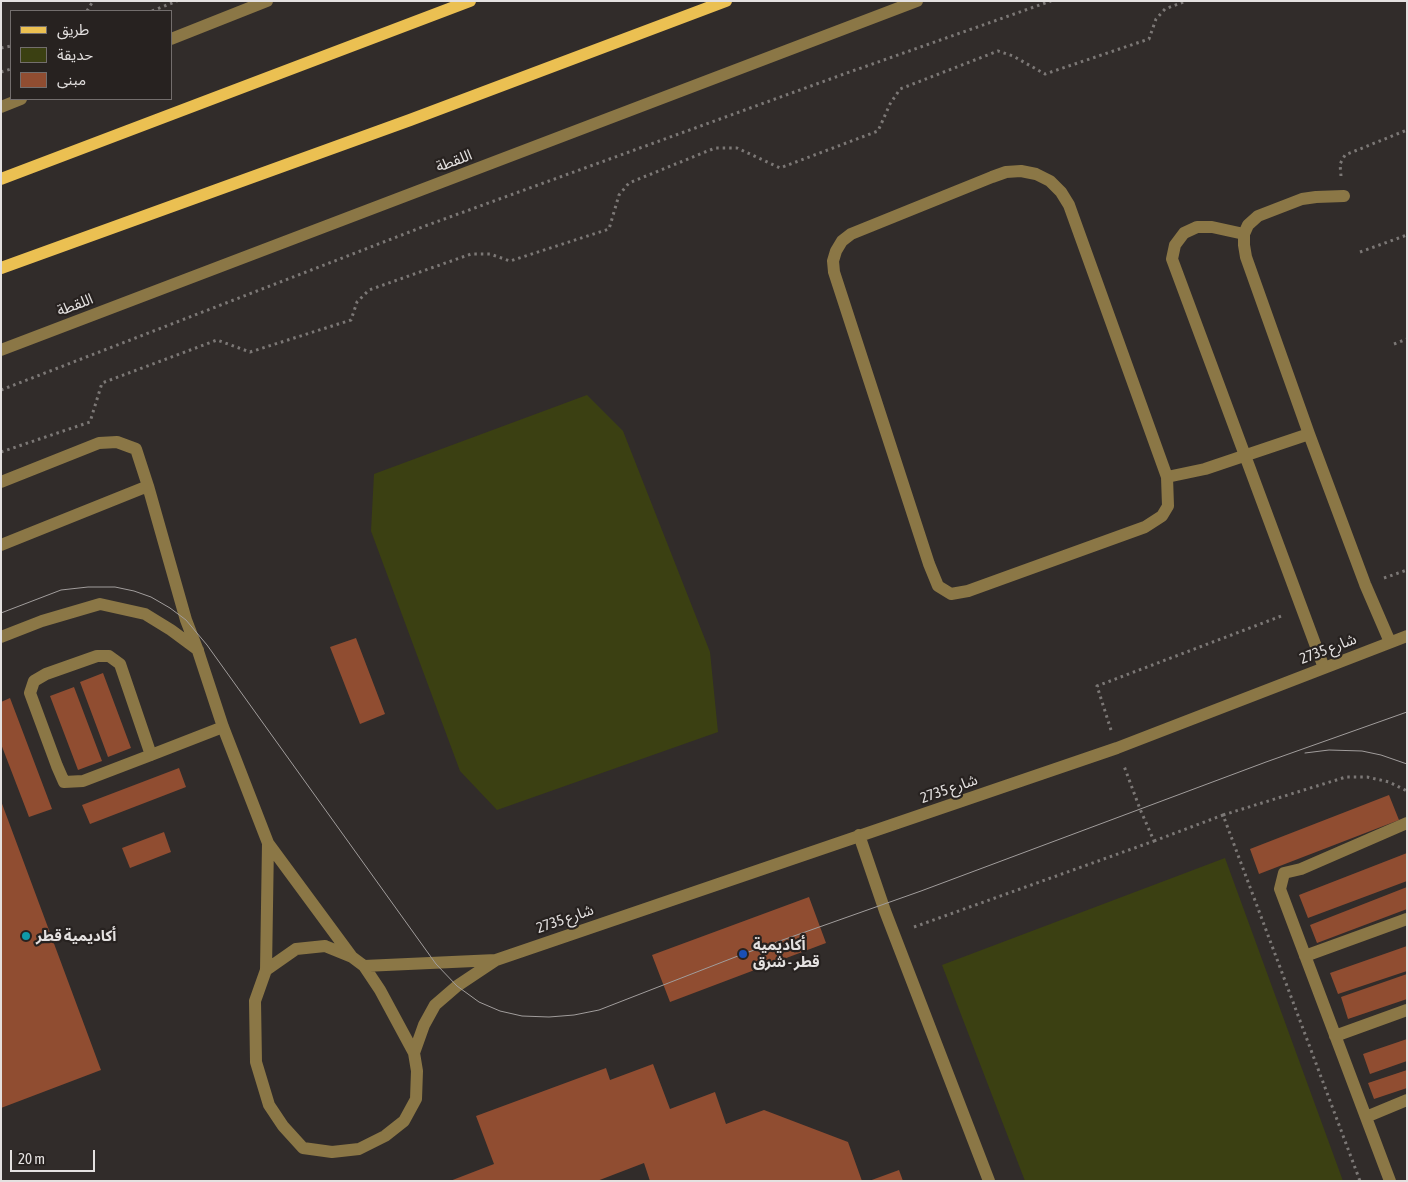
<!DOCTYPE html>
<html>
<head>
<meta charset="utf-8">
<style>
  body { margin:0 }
  #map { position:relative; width:1408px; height:1182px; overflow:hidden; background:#312c2a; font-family:"Asap Condensed","Noto Sans Arabic",sans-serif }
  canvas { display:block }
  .frame { position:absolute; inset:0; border:2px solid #e4e1e0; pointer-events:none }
  .legend { position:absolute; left:10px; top:10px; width:162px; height:90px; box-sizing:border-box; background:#272220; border:1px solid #736e6d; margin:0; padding:6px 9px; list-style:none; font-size:15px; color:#e4e1e0 }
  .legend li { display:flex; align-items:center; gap:10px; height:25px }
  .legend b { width:25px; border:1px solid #736e6d }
  .scale { position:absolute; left:10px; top:1150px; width:85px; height:22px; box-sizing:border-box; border:2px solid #e4e1e0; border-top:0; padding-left:6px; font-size:15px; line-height:18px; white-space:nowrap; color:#e4e1e0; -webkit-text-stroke:4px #272220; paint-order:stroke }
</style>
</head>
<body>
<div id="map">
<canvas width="1408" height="1182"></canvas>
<div class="frame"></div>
<ul class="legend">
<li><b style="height:6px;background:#ebc052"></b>طريق</li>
<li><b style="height:14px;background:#3b4012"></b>حديقة</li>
<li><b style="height:14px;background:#904d31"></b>مبنى</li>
</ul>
<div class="scale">20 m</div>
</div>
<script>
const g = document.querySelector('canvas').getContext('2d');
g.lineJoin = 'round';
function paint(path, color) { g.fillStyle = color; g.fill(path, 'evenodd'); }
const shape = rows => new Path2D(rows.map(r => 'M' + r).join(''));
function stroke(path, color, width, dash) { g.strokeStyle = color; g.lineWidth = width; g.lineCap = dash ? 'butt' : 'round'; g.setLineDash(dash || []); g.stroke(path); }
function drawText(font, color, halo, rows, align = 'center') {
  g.font = font + ' "Asap Condensed","Noto Sans Arabic",sans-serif'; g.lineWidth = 4.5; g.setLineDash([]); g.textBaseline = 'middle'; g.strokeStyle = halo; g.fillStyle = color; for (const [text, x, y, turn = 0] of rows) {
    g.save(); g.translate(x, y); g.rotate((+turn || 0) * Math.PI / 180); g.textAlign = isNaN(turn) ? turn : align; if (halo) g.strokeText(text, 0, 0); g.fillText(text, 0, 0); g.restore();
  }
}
paint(shape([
  [587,395,623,431,710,652,718,732,497,810,460,771,371,531,374,474],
  [1225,858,1343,1181,1025,1181,942,965]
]), '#3b4012');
paint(shape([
  [356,638,385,714,360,724,330,647],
  [103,673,131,748,108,757,80,682],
  [74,687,102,761,78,770,50,696],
  [10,698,52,809,29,817,1,744,1,702],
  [179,768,186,787,90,824,82,805],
  [1389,795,1399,820,1259,874,1250,849],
  [1,801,101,1070,1,1108],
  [164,832,171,852,130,868,122,848],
  [1407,853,1407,881,1308,918,1299,895],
  [1407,887,1407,909,1317,943,1310,925],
  [809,897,826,943,670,1002,652,955],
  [1407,946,1407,971,1338,994,1330,973],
  [1407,974,1407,999,1348,1019,1341,997],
  [1407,1039,1407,1061,1370,1074,1363,1054],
  [653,1064,670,1109,715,1092,726,1124,764,1110,848,1142,862,1181,650,1181,644,1163,597,1181,450,1181,494,1164,476,1116,606,1068,610,1080],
  [1407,1070,1407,1088,1374,1099,1368,1083],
  [899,1170,903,1181,869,1181]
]), '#904d31');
stroke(shape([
  [87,11,93,1],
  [152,11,177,1],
  [1,48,11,46],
  [1,72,11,69],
  [1341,176,1340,164,1345,155,1407,130],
  [1360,252,1407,235],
  [1394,344,1407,339],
  [1,390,425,226,844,74,1051,1],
  [1,452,90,422,102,383,217,340,250,352,351,320,357,302,369,290,471,254,490,254,510,261,609,229,619,195,629,183,715,148,737,148,780,168,878,131,890,104,900,89,998,51,1013,56,1045,74,1149,39,1156,19,1165,9,1186,1],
  [1384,578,1407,570],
  [1111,730,1097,686,1284,615],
  [1223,815,1346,777,1367,777,1389,782,1407,791],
  [1154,841,1223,815,1360,1181],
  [914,927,1154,841,1140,809,1124,766]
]), '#7c7876', 3, [2.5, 4]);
stroke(shape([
  [171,39,267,1],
  [1,107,21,99],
  [1021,171,1036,174,1050,181,1061,192,1069,205,1167,477,1168,506,1162,516,1145,527,968,591,951,594,938,586,929,564,834,272,833,261,836,251,842,241,851,234,992,177,1006,172,1021,171],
  [1344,196,1316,197,1302,199,1258,216,1248,225,1244,234,1244,245,1246,257,1309,434,1365,584,1390,642],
  [1244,234,1212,227,1197,227,1184,233,1175,245,1172,259,1324,668],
  [1,350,917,1],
  [1167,477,1205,469,1309,434],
  [1,482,99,443,117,442,136,449,148,486,186,620,198,651,223,727,268,843,352,957],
  [1,545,148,486],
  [1,637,42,621,100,604,145,614,171,630,198,650],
  [151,755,120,664,109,656,97,656,46,674,34,681,30,693,57,766,64,782,83,781,151,755,223,727],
  [859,835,885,911,989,1181],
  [325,946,352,957,364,966,380,990,414,1053,417,1071,416,1099,404,1121,385,1136,359,1149,332,1152,303,1148,283,1126,269,1105,256,1062,255,1001,266,970,296,949,325,946],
  [1305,956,1407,919],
  [364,966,496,960,1117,748,1407,636],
  [266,970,268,843],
  [1335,1036,1407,1010],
  [414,1053,424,1025,435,1005,457,986,496,960],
  [1366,1117,1407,1100],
  [1390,1181,1280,889,1284,873,1301,869,1407,823]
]), '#8b7746', 12);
stroke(shape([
  [1,179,470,1],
  [1,268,410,120,726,1]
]), '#ebc052', 12);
stroke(shape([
  [1,613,61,590,88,587,115,587,134,591,151,597,170,608,186,620,207,645,436,964,457,986,479,1002,500,1011,522,1016,549,1017,574,1015,599,1010,743,954,921,891,1266,762,1407,712],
  [1305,753,1329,750,1362,751,1381,755,1407,764]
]), '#a19d9c', 1);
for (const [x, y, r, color] of [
  [26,936,5,"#0f9aa8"],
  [743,954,5,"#1a4fb4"]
]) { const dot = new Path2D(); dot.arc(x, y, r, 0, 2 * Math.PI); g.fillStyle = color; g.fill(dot); stroke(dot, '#272220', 2); }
drawText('15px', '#e4e1e0', '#272220', [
  ["اللقطة",454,161,-21],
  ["اللقطة",75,305,-21],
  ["شارع 2735",1328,649,-21],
  ["شارع 2735",949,789,-19],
  ["شارع 2735",565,919,-19]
]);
drawText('bold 15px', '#e4e1e0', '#272220', [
  ["أكاديمية قطر",36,936],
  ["أكاديمية",753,945],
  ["قطر - شرق",753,962]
], 'left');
</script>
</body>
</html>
